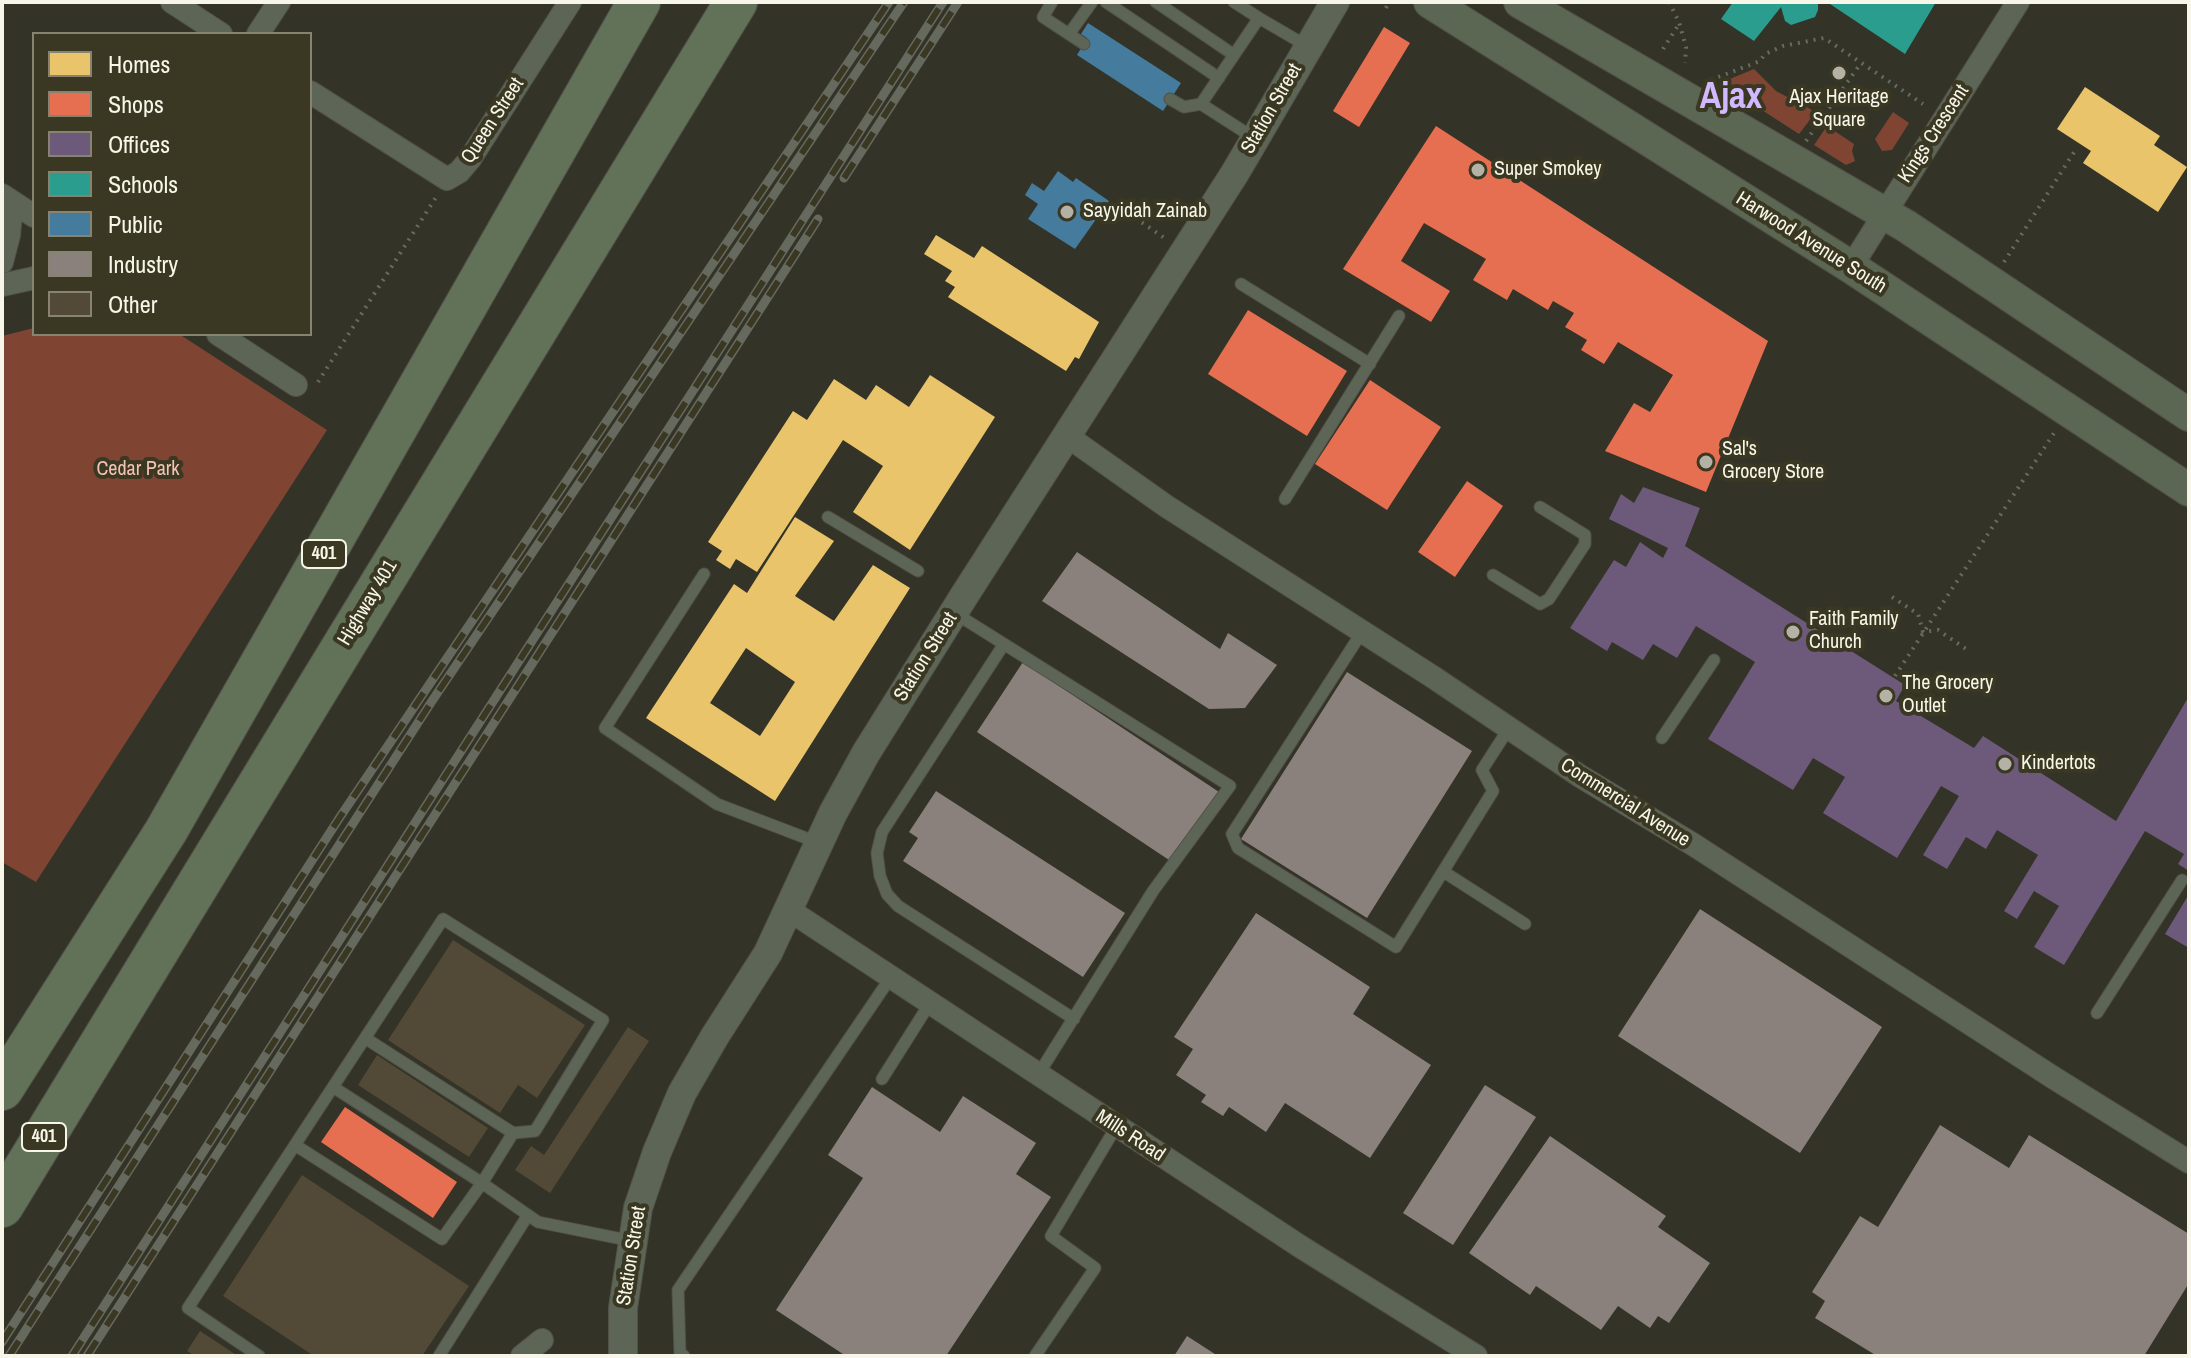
<!DOCTYPE html>
<html>
<head>
<meta charset="utf-8">
<style>
  body { margin:0 }
  #map { position:relative; width:2191px; height:1358px; overflow:hidden; background:#343328; font-family:"Archivo Narrow",sans-serif }
  canvas { display:block }
  .frame { position:absolute; inset:0; border:4px solid #f7f6e8; pointer-events:none }
  .legend { position:absolute; left:32px; top:32px; width:280px; height:304px; box-sizing:border-box; background:#3a3822; border:2px solid #868471; margin:0; padding:10px 14px; list-style:none; font-size:24px; color:#f7f6e8 }
  .legend li { display:flex; align-items:center; gap:16px; height:40px }
  .legend b { width:40px; border:2px solid #868471 }
</style>
</head>
<body>
<div id="map">
<canvas width="2191" height="1358"></canvas>
<div class="frame"></div>
<ul class="legend">
<li><b style="height:22px;background:#e9c46a"></b>Homes</li>
<li><b style="height:22px;background:#e76f51"></b>Shops</li>
<li><b style="height:22px;background:#6d597a"></b>Offices</li>
<li><b style="height:22px;background:#2a9d8f"></b>Schools</li>
<li><b style="height:22px;background:#457b9d"></b>Public</li>
<li><b style="height:22px;background:#8a817c"></b>Industry</li>
<li><b style="height:22px;background:#524937"></b>Other</li>
</ul>
</div>
<script>
const g = document.querySelector('canvas').getContext('2d');
g.lineJoin = 'round';
function paint(path, color) { g.fillStyle = color; g.fill(path, 'evenodd'); }
const shape = rows => new Path2D(rows.map(r => 'M' + r).join(''));
function stroke(path, color, width, dash) { g.strokeStyle = color; g.lineWidth = width; g.lineCap = dash ? 'butt' : 'round'; g.setLineDash(dash || []); g.stroke(path); }
function drawText(font, color, halo, rows, align = 'center') {
  g.font = font + ' "Archivo Narrow",sans-serif'; g.lineWidth = 8; g.setLineDash([]); g.textBaseline = 'middle'; g.strokeStyle = halo; g.fillStyle = color; for (const [text, x, y, turn = 0] of rows) {
    g.save(); g.translate(x, y); g.rotate((+turn || 0) * Math.PI / 180); g.textAlign = isNaN(turn) ? turn : align; if (halo) g.strokeText(text, 0, 0); g.fillText(text, 0, 0); g.restore();
  }
}
paint(shape([
  [1754,69,1776,91,1816,112,1799,134,1720,83],
  [1893,112,1909,123,1892,150,1882,151,1875,139],
  [1827,126,1854,144,1852,151,1855,161,1846,165,1814,145],
  [34,328,34,334,179,334,327,430,36,882,2,862,2,336]
]), '#7f4532');
paint(shape([
  [2085,87,2160,136,2154,145,2187,167,2158,212,2083,163,2091,151,2057,129],
  [936,235,974,258,982,246,1099,322,1079,359,1075,357,1066,371,948,297,955,287,945,281,952,271,924,254],
  [930,375,995,417,910,550,853,512,883,466,843,440,757,572,736,559,730,569,716,560,722,551,708,542,793,411,807,420,834,379,866,400,876,385,909,407],
  [795,517,834,541,795,596,834,621,873,565,910,588,775,801,646,718,734,584,747,593],
  [746,648,795,682,760,736,710,703]
]), '#e9c46a');
paint(shape([
  [1384,27,1410,43,1359,127,1333,111],
  [1436,126,1768,341,1706,492,1605,451,1634,403,1650,412,1673,375,1618,342,1604,364,1581,350,1587,340,1565,327,1574,313,1553,301,1548,310,1513,289,1507,300,1473,280,1486,259,1424,223,1401,261,1450,291,1431,322,1343,269],
  [1248,310,1347,371,1307,436,1208,374],
  [1370,380,1441,427,1387,510,1315,464],
  [1467,481,1503,506,1455,577,1418,552],
  [345,1107,457,1182,433,1218,321,1142]
]), '#e76f51');
paint(shape([
  [1643,487,1700,508,1685,546,1905,685,1896,701,1974,748,1983,736,2116,821,2189,696,2189,871,2178,864,2184,854,2145,831,2064,965,2034,947,2059,906,2034,891,2017,919,2004,911,2038,855,1997,830,1986,849,1966,837,1947,869,1923,855,1959,796,1941,786,1897,858,1823,813,1845,777,1813,758,1793,790,1708,739,1755,662,1696,626,1677,658,1653,644,1643,660,1612,642,1607,651,1570,628,1614,560,1626,567,1640,542,1663,558,1668,548,1609,519,1621,494,1634,503],
  [2189,894,2189,948,2165,934]
]), '#6d597a');
paint(shape([
  [1733,2,1818,2,1818,10,1815,17,1791,25,1785,21,1781,7,1754,41,1721,19],
  [1827,2,1936,2,1905,54]
]), '#2a9d8f');
paint(shape([
  [1088,23,1181,83,1163,111,1077,55,1087,38,1081,34],
  [1058,171,1073,182,1076,178,1109,201,1075,249,1028,219,1038,204,1025,195,1032,183,1044,191]
]), '#457b9d');
paint(shape([
  [1077,552,1220,649,1228,633,1277,665,1245,708,1209,709,1042,601],
  [1023,662,1219,792,1172,862,977,732],
  [1347,672,1472,751,1367,918,1241,839],
  [936,791,1125,913,1083,977,903,861,918,838,909,832],
  [1700,909,1882,1027,1800,1153,1618,1036],
  [1256,913,1370,987,1353,1014,1431,1065,1370,1158,1285,1103,1266,1132,1229,1107,1223,1116,1201,1102,1206,1095,1176,1075,1193,1049,1174,1037],
  [1485,1085,1536,1117,1453,1245,1403,1213],
  [872,1087,940,1132,963,1096,1036,1143,1016,1174,1051,1197,946,1356,846,1356,776,1310,863,1178,828,1155],
  [1940,1125,2009,1168,2029,1135,2189,1234,2189,1283,2144,1356,1877,1356,1815,1318,1825,1301,1812,1292,1860,1216,1878,1227],
  [1550,1136,1666,1216,1658,1227,1710,1263,1669,1323,1658,1316,1650,1328,1618,1306,1601,1330,1536,1286,1530,1295,1469,1253],
  [1187,1336,1218,1356,1174,1356]
]), '#8a817c');
paint(shape([
  [453,940,585,1025,537,1098,518,1085,500,1113,388,1040],
  [628,1027,649,1041,550,1193,515,1170,531,1146,544,1155],
  [377,1055,488,1128,469,1157,358,1085],
  [302,1175,469,1286,422,1356,314,1356,223,1296],
  [200,1331,238,1356,195,1356,187,1351]
]), '#524937');
const service = shape([
  [1052,2,1043,17,1084,44],
  [1106,2,1219,78],
  [1156,2,1234,55],
  [1234,2,1259,18],
  [1069,34,1092,2],
  [1170,99,1184,107,1201,104],
  [1254,138,1201,104,1259,18,1307,46],
  [1241,284,1370,364],
  [1285,499,1399,316],
  [828,517,918,571],
  [704,574,605,728,717,804,819,843],
  [1493,575,1540,604,1549,599,1585,544,1585,535,1540,507],
  [953,612,1230,786,1153,891,1038,1075],
  [1362,632,1232,834,1238,848,1396,947,1493,791,1482,770,1509,728],
  [1004,644,882,832,877,853,880,876,887,894,898,906,1074,1019],
  [1662,738,1714,660],
  [1444,872,1525,924],
  [2097,1013,2182,880],
  [365,1038,513,1133],
  [882,1079,930,1003],
  [295,1145,442,1239,482,1183,333,1087],
  [259,1356,188,1308,443,919,603,1020,535,1131,513,1133,482,1183,538,1222,632,1241],
  [439,1356,528,1215],
  [684,1356,680,1353,678,1290,891,977],
  [1035,1356,1095,1268,1051,1236,1116,1127]
]);
const minor = shape([
  [172,2,221,34],
  [258,34,279,2],
  [310,92,447,179,459,172,470,159,570,2],
  [2,195,34,216],
  [2,262,9,235,12,202],
  [1851,267,2018,2],
  [2,285,34,278],
  [218,334,296,385],
  [1067,436,1166,506,1433,677,1580,776,1694,845,2054,1078,2189,1162],
  [789,910,1301,1247,1476,1356],
  [522,1356,542,1340]
]);
const tertiary = shape([
  [623,1356,623,1308,638,1208,657,1152,682,1093,715,1036,768,953,833,813,866,753,964,596,1235,173,1335,2]
]);
const secondary = shape([
  [1430,2,1851,267,2189,490],
  [1520,2,1906,226,2189,415]
]);
const motorway = shape([
  [2,1089,166,831,639,2],
  [2,1206,736,2]
]);
stroke(service, '#525148', 13);
stroke(minor, '#525148', 24);
stroke(tertiary, '#525148', 30);
stroke(secondary, '#525148', 34);
stroke(motorway, '#525148', 44);
stroke(shape([
  [1669,2,1679,22,1686,47,1685,63],
  [1386,8,1389,2],
  [1663,49,1679,24],
  [1711,80,1760,61,1765,54,1783,46,1824,38,1923,104],
  [1806,141,1861,63],
  [1122,209,1166,239],
  [2004,262,2076,149],
  [318,382,438,194],
  [1892,597,1918,614,1923,632,1938,630,1966,649],
  [1895,676,2056,430]
]), '#666c5f', 4, [2, 6]);
stroke(service, '#5d6656', 11);
stroke(minor, '#5d6656', 22);
stroke(tertiary, '#5d6656', 28);
stroke(secondary, '#5b6752', 32);
stroke(motorway, '#627258', 42);
const rail = shape([
  [844,178,958,2],
  [2,1342,340,817,889,2],
  [9,1356,432,701,904,2],
  [72,1356,943,2],
  [87,1356,818,219]
]);
stroke(rail, '#65695e', 9);
stroke(rail, '#3a3822', 6, [18]);
for (const [x, y, r, color] of [
  [1839,73,8,"#b3b2a5"],
  [1478,170,8,"#b3b2a5"],
  [1067,212,8,"#b3b2a5"],
  [1706,462,8,"#b3b2a5"],
  [1793,632,8,"#b3b2a5"],
  [1886,696,8,"#b3b2a5"],
  [2005,764,8,"#b3b2a5"]
]) { const dot = new Path2D(); dot.arc(x, y, r, 0, 2 * Math.PI); g.fillStyle = color; g.fill(dot); stroke(dot, '#3a3822', 3); }
for (const [x, y, w] of [
  [324,554,44],
  [44,1137,44]
]) { const box = new Path2D(); box.roundRect(x - w / 2, y - 14, w, 28, 6); g.fillStyle = '#3a3822'; g.fill(box); stroke(box, '#f7f6e8', 2); }
drawText('bold 18px', '#f7f6e8', null, [
  ["401",324,554],
  ["401",44,1137]
]);
drawText('20px', '#f7f6e8', '#3a3822', [
  ["Ajax Heritage",1839,98,"center"],
  ["Square",1839,121,"center"],
  ["Super Smokey",1494,170],
  ["Sayyidah Zainab",1083,212],
  ["Sal's",1722,450],
  ["Grocery Store",1722,473],
  ["Faith Family",1809,620],
  ["Church",1809,643],
  ["The Grocery",1902,684],
  ["Outlet",1902,707],
  ["Kindertots",2021,764]
], 'left');
drawText('20px', '#f7f6e8', '#3a3822', [
  ["Station Street",1272,109,-60],
  ["Queen Street",493,121,-57],
  ["Kings Crescent",1934,134,-57],
  ["Harwood Avenue South",1811,243,32],
  ["Highway 401",368,603,-59],
  ["Station Street",926,657,-58],
  ["Commercial Avenue",1625,803,32],
  ["Mills Road",1130,1136,33],
  ["Station Street",632,1256,-81]
]);
drawText('20px', '#f4c3b3', '#3a3822', [
  ["Cedar Park",138,470]
]);
drawText('bold 36px', '#d1b9ff', '#3a3822', [
  ["Ajax",1731,98]
]);
</script>
</body>
</html>
